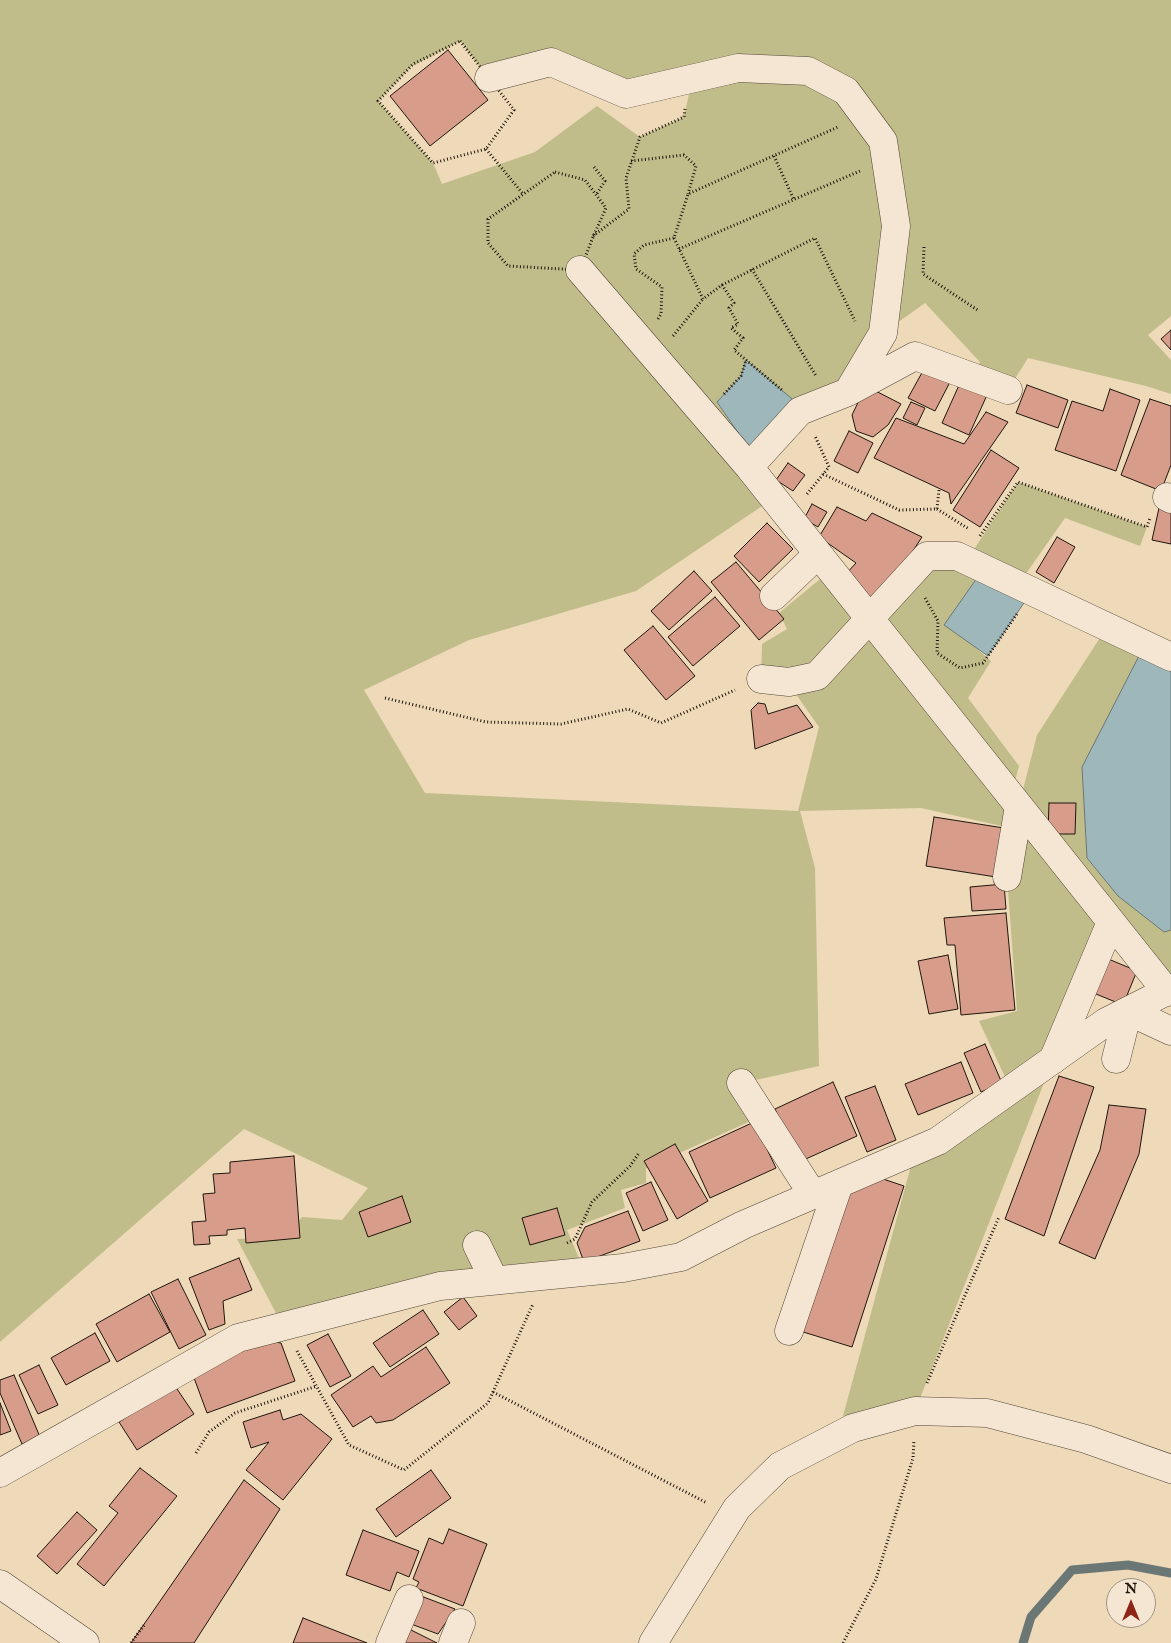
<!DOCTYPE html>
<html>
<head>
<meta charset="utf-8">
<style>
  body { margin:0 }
  #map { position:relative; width:1171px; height:1643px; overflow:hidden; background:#eed9b9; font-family:"IM FELL English",serif }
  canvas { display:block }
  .north { position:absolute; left:1106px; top:1578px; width:50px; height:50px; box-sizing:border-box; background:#f4e6d2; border:1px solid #9f9383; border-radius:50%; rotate:0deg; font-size:14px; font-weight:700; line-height:20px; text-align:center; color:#1f160d }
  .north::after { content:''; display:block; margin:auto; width:18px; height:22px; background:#8f2418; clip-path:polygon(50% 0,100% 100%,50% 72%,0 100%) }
</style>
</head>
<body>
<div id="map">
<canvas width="1171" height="1643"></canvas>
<div class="north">N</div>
</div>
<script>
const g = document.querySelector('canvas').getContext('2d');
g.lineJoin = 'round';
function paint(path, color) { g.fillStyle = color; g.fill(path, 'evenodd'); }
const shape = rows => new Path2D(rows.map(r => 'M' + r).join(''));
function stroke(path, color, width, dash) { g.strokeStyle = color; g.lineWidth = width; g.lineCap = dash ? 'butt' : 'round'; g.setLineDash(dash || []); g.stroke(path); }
paint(shape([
  [0,0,1171,0,1171,316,1148,335,1171,360,1171,394,1146,386,1028,358,1008,390,972,377,980,362,925,303,883,333,848,392,804,409,741,376,717,402,741,439,774,498,636,591,469,640,364,690,425,793,798,811,819,727,786,680,761,679,762,644,787,629,779,613,831,570,869,618,927,556,967,560,1018,482,1147,527,1140,546,1065,518,1018,585,945,625,974,646,991,661,968,698,1019,766,1011,796,1019,805,1037,735,1107,627,1161,658,1087,858,1118,896,1164,931,1171,930,1171,989,1112,922,1053,1060,915,1411,843,1416,915,1151,1011,1090,979,1021,1017,1011,1007,877,1015,829,921,808,800,811,815,868,819,1066,742,1083,762,1116,646,1168,646,1183,621,1190,625,1208,567,1230,585,1272,276,1313,237,1239,288,1236,302,1217,342,1220,368,1188,244,1129,0,1342],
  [460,41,489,78,551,62,626,94,692,80,684,117,640,137,597,106,535,152,442,184,433,163,378,101,411,67]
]), '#c0bd8a');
const water = shape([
  [746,360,804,409,756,459,717,402,741,376,746,360],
  [984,568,1032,591,988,656,944,625,984,568],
  [1140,654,1171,664,1171,930,1164,932,1118,896,1087,858,1082,767,1140,654]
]);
paint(water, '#9eb7ba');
stroke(water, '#6b7775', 1);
stroke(shape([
  [1023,1643,1031,1617,1072,1570,1128,1565,1171,1573]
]), '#6b7775', 9);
const building = shape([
  [448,50,488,100,430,146,390,96,448,50],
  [1171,330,1171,350,1161,339,1171,330],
  [924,369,950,382,935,411,908,398,924,369],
  [960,383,987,395,969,435,942,423,960,383],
  [1027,385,1068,400,1058,428,1016,413,1027,385],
  [866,386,901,404,888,425,873,437,856,431,852,415,866,386],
  [1110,389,1140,400,1116,471,1055,450,1072,401,1103,411,1110,389],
  [1150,399,1171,406,1171,465,1161,491,1121,475,1150,399],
  [911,402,925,408,917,425,903,418,911,402],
  [986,412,1008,422,951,504,949,493,874,458,896,418,964,444,986,412],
  [849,431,873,443,858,473,834,461,849,431],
  [991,450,1019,468,980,527,953,510,991,450],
  [788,463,805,475,793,491,776,480,788,463],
  [812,504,827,512,818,527,804,519,812,504],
  [837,507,866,521,872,513,922,537,892,583,871,602,844,576,856,563,819,537,837,507],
  [1159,508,1171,511,1171,544,1152,540,1159,508],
  [767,523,793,549,759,582,734,556,767,523],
  [1057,537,1075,547,1054,583,1036,572,1057,537],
  [736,562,784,619,759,640,711,582,736,562],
  [694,571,712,591,669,630,651,611,694,571],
  [715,597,740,626,693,666,668,637,715,597],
  [653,626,695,676,666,700,624,650,653,626],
  [758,703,765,704,768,714,797,705,813,727,755,749,751,710,758,703],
  [1049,803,1076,803,1075,834,1048,834,1049,803],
  [934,817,1004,828,996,877,926,866,934,817],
  [1004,884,1006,909,972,911,970,887,1004,884],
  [1006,913,1015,1010,961,1015,955,945,947,945,944,918,1006,913],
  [948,955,958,1009,929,1014,918,961,948,955],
  [1106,958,1137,971,1123,1005,1091,992,1106,958],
  [985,1044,1002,1083,981,1092,964,1053,985,1044],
  [961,1062,973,1093,918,1115,905,1084,961,1062],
  [1059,1076,1094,1087,1044,1236,1005,1219,1059,1076],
  [833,1082,857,1136,799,1162,775,1109,833,1082],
  [875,1086,896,1140,867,1152,845,1097,875,1086],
  [1109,1105,1146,1109,1139,1154,1095,1259,1059,1243,1100,1150,1109,1105],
  [754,1122,776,1168,710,1198,689,1152,754,1122],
  [675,1144,708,1201,677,1219,644,1161,675,1144],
  [294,1156,300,1238,246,1243,245,1228,227,1230,227,1235,209,1236,210,1244,194,1245,192,1222,206,1221,203,1194,215,1193,213,1174,230,1173,230,1162,294,1156],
  [877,1177,904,1186,852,1347,800,1331,846,1188,877,1177],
  [651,1182,668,1220,643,1231,626,1193,651,1182],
  [402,1196,411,1222,368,1237,359,1212,402,1196],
  [557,1208,565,1235,530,1245,522,1218,557,1208],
  [628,1211,640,1241,584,1262,577,1243,585,1227,628,1211],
  [239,1258,252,1290,223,1301,225,1324,209,1330,189,1278,239,1258],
  [178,1279,206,1335,179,1349,151,1292,178,1279],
  [149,1294,170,1332,117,1362,96,1324,149,1294],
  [463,1297,477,1316,459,1330,444,1312,463,1297],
  [423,1310,439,1334,390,1367,373,1343,423,1310],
  [95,1333,110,1361,66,1385,51,1358,95,1333],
  [328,1334,351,1376,330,1387,307,1345,328,1334],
  [263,1340,281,1343,295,1381,207,1413,190,1367,263,1340],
  [426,1347,450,1383,393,1420,376,1423,371,1416,353,1427,331,1395,373,1366,381,1377,426,1347],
  [39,1365,58,1405,38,1414,19,1375,39,1365],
  [14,1375,40,1437,22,1444,0,1393,0,1380,14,1375],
  [175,1386,194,1414,137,1450,119,1422,175,1386],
  [0,1403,11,1431,0,1435,0,1403],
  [280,1410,283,1420,301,1414,332,1439,283,1500,246,1470,269,1442,251,1448,243,1422,280,1410],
  [140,1468,177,1496,104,1586,77,1564,118,1513,109,1506,140,1468],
  [431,1470,451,1498,396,1537,376,1509,431,1470],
  [244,1480,280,1509,194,1643,131,1643,244,1480],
  [77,1512,97,1530,57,1574,37,1556,77,1512],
  [449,1529,487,1544,463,1606,416,1588,419,1582,413,1579,429,1538,443,1544,449,1529],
  [363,1530,419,1551,409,1577,397,1572,390,1591,346,1575,363,1530],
  [421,1596,455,1609,438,1634,411,1624,421,1596],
  [303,1618,367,1643,293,1643,303,1618],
  [409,1629,437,1643,402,1643,409,1629]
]);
paint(building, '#d89d8a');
stroke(building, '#1f160d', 1);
const minor = shape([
  [489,78,551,62,626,94,738,68,808,71,846,91,883,141,896,226,883,333,848,392,800,411,749,467],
  [580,270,749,467,1167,992],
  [848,392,915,356,1008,390],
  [1167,497,1171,499],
  [774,596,818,554],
  [761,679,789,682,817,676,927,556,957,556,1171,657],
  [1007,877,1019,806],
  [1116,1059,1128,1011,1171,1031],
  [1053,1060,1111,922],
  [741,1083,813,1195],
  [477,1245,494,1280],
  [789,1331,839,1184],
  [0,1473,238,1338,440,1286,623,1268,681,1257,743,1225,938,1141,1106,1022,1171,989],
  [0,1584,85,1643],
  [390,1643,409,1599],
  [453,1643,461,1623],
  [653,1643,737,1508,780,1466,853,1428,915,1411,987,1413,1086,1439,1171,1469]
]);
stroke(minor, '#534738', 29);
stroke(shape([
  [460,41,514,110,486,149,433,163,378,101,413,64,460,41],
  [486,149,523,194],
  [774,156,794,200],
  [631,161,684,155,696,166,688,194],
  [594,167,605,181,596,195],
  [555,172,585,180,606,208,593,237,580,270,508,266,488,243,488,219,555,172],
  [593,236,629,209,626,178,640,137,684,117,685,109],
  [674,238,703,299,722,285,734,303,729,308,738,324,731,328,743,338,734,350,782,390],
  [924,247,923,274,979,311],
  [679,249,860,171],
  [752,269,816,376],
  [722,285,815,238,855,321],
  [658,319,661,314,662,287,636,269,634,254,644,245,674,238,688,194,838,127],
  [673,336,703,299],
  [724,394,741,376,746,360],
  [823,474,899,510,937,509,939,490],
  [807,494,829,467,815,436],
  [937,509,969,529],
  [980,536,1018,482,1147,527,1150,518],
  [925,598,938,621,937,653,960,668,983,663,1017,614],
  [385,698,486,722,561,724,628,709,661,723,735,690],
  [567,1243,575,1239,592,1202,630,1166,639,1153],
  [297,1351,349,1445,404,1470,488,1403,533,1304],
  [927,1383,999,1217],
  [493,1392,707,1503],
  [196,1453,209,1432,235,1413,317,1386],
  [131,1643,145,1624],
  [843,1643,876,1579,913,1458,914,1440]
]), '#1f160d', 3, [1, 2.5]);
stroke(minor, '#f4e6d2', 28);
</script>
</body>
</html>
